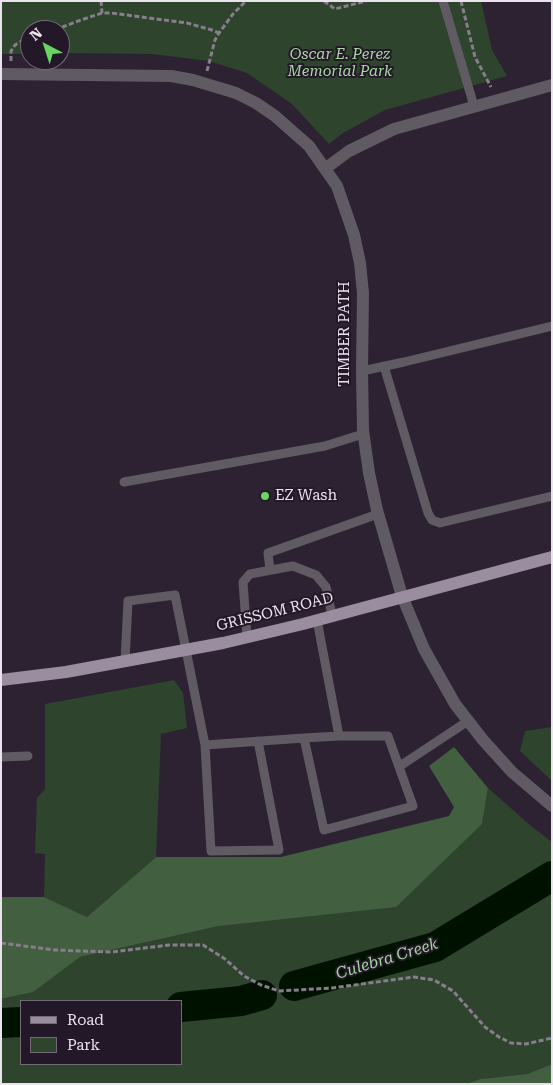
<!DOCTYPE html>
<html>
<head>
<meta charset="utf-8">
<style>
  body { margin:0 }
  #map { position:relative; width:553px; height:1085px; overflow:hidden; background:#2d2232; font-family:"Roboto Serif",serif }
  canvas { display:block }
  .frame { position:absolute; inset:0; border:2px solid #eae2ed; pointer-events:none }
  .legend { position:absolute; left:20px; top:1000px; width:162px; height:65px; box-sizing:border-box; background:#231828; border:1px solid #736977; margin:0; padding:6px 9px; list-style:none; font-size:15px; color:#eae2ed }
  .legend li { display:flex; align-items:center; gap:10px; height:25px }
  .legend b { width:25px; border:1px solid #736977 }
  .north { position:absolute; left:20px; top:20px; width:50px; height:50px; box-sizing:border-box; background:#231828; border:1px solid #736977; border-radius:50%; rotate:320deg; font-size:14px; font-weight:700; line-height:20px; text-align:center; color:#eae2ed }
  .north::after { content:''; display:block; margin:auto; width:18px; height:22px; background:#69d464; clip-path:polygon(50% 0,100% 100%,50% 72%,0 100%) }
</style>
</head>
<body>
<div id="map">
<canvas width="553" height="1085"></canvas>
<div class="frame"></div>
<ul class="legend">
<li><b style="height:6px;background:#9a8d9f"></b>Road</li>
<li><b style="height:14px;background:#2e442d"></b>Park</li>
</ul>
<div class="north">N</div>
</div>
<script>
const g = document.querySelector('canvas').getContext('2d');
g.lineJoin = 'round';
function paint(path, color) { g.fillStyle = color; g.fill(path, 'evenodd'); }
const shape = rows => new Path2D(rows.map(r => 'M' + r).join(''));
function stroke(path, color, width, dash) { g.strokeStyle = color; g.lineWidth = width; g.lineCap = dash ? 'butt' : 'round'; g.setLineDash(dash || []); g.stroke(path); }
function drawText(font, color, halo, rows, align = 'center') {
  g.font = font + ' "Roboto Serif",serif'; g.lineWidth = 4; g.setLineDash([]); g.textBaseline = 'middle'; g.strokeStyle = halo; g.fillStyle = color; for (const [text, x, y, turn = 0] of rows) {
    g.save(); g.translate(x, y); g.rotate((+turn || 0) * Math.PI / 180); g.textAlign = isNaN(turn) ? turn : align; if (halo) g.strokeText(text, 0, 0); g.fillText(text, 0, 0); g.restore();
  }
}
paint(shape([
  [1,1,481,1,492,50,507,76,385,110,343,133,329,144,292,104,247,73,209,61,152,54,60,53,60,30,30,30,30,54,1,54],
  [174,680,183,693,187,728,161,734,156,857,87,917,44,897,45,854,35,853,37,798,45,789,45,704],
  [552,727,552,781,520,751,525,731],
  [488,788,531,826,552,842,552,1064,527,1074,480,1079,466,1084,1,1084,1,999,33,991,80,957,219,926,482,824],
  [21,1001,181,1001,181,1064,21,1064]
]), '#2e442d');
paint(shape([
  [454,747,488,788,482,824,396,907,219,926,80,957,33,992,1,999,1,897,44,897,87,917,156,857,281,857,449,816,454,807,429,766],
  [552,1064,552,1084,466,1084,480,1079,527,1074]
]), '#425f40');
stroke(shape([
  [294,986,435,947,552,876],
  [181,1007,241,1001,262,995],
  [1,1023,21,1022]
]), '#010', 30);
stroke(shape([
  [101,1,102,13],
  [324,1,335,9,366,1],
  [461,1,475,57,491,87],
  [55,30,78,21,102,13,111,13,187,23,212,30,219,33],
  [11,61,11,51,15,45,22,41,30,39],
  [207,71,215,40,219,33,233,14,246,1],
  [1,943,55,950,112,952,169,945,203,945,225,959,244,976,261,985,279,991,332,988,414,977,434,980,453,991,485,1027,499,1037,511,1043,526,1044,552,1038]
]), '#877e8b', 3, [5, 2.5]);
stroke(shape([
  [443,1,474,106],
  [384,366,428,513,432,520,440,523,552,496],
  [362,371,404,362,552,326],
  [124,482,325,446,363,434],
  [270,570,268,553,378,514],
  [317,620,339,736],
  [247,637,243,582,250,574,293,566,316,575,326,587,332,615],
  [125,661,128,601,175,595,205,745,304,738,339,736,388,736,413,806,324,830,304,738],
  [205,745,211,851,279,850,258,741],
  [1,757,28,756],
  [400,766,468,721]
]), '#605a63', 9);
stroke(shape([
  [326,168,349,151,394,129,552,85]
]), '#605a63', 12);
stroke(shape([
  [1,74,171,76,193,80,236,93,256,103,275,116,309,146,337,186,354,235,360,263,363,293,362,371,363,430,369,473,377,510,402,596,424,649,455,704,483,740,512,772,552,806]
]), '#605a63', 12);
stroke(shape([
  [1,680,66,672,223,643,303,624,552,557]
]), '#9a8d9f', 12);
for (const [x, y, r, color] of [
  [265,496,5,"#69d464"]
]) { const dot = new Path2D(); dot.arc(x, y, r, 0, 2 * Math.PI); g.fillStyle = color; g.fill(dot); stroke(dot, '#231828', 2); }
drawText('italic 15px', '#a8d9a4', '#231828', [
  ["Oscar E. Perez",340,55],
  ["Memorial Park",340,72]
]);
drawText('15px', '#eae2ed', '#231828', [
  ["TIMBER PATH",345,334,-90],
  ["GRISSOM ROAD",275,612,-14]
]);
drawText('15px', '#eae2ed', '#231828', [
  ["EZ Wash",275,496]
], 'left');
drawText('italic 16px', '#a2d39e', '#231828', [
  ["Culebra Creek",387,959,-17]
]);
</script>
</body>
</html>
